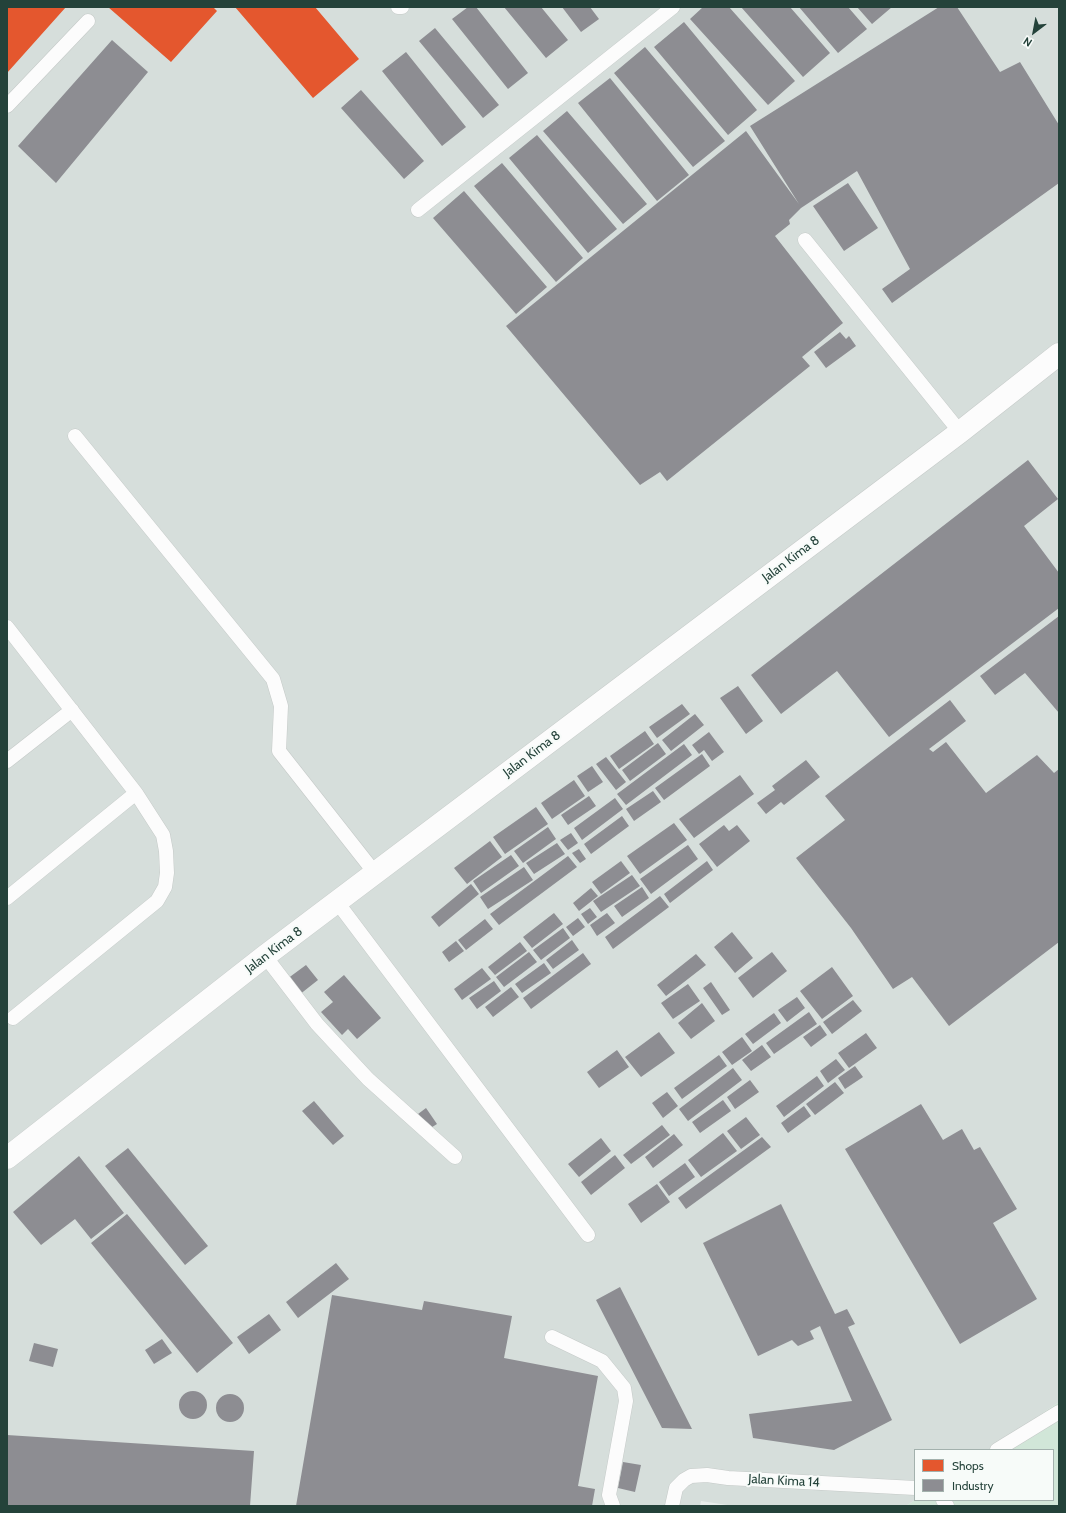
<!DOCTYPE html>
<html>
<head>
<meta charset="utf-8">
<style>
  body { margin:0 }
  #map { position:relative; width:1066px; height:1513px; overflow:hidden; background:#e8edeb; font-family:Cabin,sans-serif }
  canvas { display:block }
  .frame { position:absolute; inset:0; border:8px solid #24423a; pointer-events:none }
  .legend { position:absolute; left:914px; top:1449px; width:140px; height:52px; box-sizing:border-box; background:#f7fbf9; border:1px solid #a3b1ad; margin:0; padding:5px 7px; list-style:none; font-size:12px; color:#24423a }
  .legend li { display:flex; align-items:center; gap:8px; height:20px }
  .legend b { width:20px; border:1px solid #a3b1ad }
  .north { position:absolute; left:1014px; top:12px; width:40px; height:40px; -webkit-text-stroke:3px #f7fbf9; paint-order:stroke; rotate:212deg; font-size:11px; font-weight:700; line-height:16px; text-align:center; color:#24423a }
  .north::after { content:''; display:block; margin:auto; width:14px; height:18px; background:#24423a; clip-path:polygon(50% 0,100% 100%,50% 72%,0 100%) }
</style>
</head>
<body>
<div id="map">
<canvas width="1066" height="1513"></canvas>
<div class="frame"></div>
<ul class="legend">
<li><b style="height:11px;background:#e4572e"></b>Shops</li>
<li><b style="height:11px;background:#8d8d92"></b>Industry</li>
</ul>
<div class="north">N</div>
</div>
<script>
const g = document.querySelector('canvas').getContext('2d');
g.lineJoin = 'round';
function paint(path, color) { g.fillStyle = color; g.fill(path, 'evenodd'); }
const shape = rows => new Path2D(rows.map(r => 'M' + r).join(''));
function stroke(path, color, width, dash) { g.strokeStyle = color; g.lineWidth = width; g.lineCap = dash ? 'butt' : 'round'; g.setLineDash(dash || []); g.stroke(path); }
function drawText(font, color, halo, rows, align = 'center') {
  g.font = font + ' Cabin,sans-serif'; g.lineWidth = 4; g.setLineDash([]); g.textBaseline = 'middle'; g.strokeStyle = halo; g.fillStyle = color; for (const [text, x, y, turn = 0] of rows) {
    g.save(); g.translate(x, y); g.rotate((+turn || 0) * Math.PI / 180); g.textAlign = isNaN(turn) ? turn : align; if (halo) g.strokeText(text, 0, 0); g.fillText(text, 0, 0); g.restore();
  }
}
paint(shape([
  [7,7,1059,7,1059,1402,988,1450,915,1450,915,1500,906,1506,734,1506,701,1501,700,1506,7,1506]
]), '#d6dedb');
paint(shape([
  [1059,1402,1059,1506,906,1506,915,1500,1053,1500,1053,1450,988,1450]
]), '#d1e6d8');
paint(shape([
  [7,7,66,7,7,73],
  [108,7,213,7,217,11,171,62],
  [235,7,315,7,359,59,313,98]
]), '#e4572e');
paint(shape([
  [468,7,476,7,528,73,508,89,452,19],
  [504,7,541,7,568,40,546,58],
  [562,7,590,7,599,19,581,32],
  [703,7,729,7,795,81,768,105,690,19],
  [741,7,790,7,830,53,803,77],
  [799,7,848,7,867,29,838,53],
  [857,7,892,7,872,24],
  [939,7,957,7,1000,72,1020,62,1059,125,1059,183,892,303,882,289,910,269,857,171,801,208,789,220,790,224,775,236,843,323,802,357,810,366,667,481,660,472,640,485,506,326,746,131,799,204,750,126],
  [684,22,757,110,728,135,654,47],
  [435,28,499,105,483,118,419,41],
  [112,40,148,72,56,183,18,146],
  [645,47,725,141,693,167,614,73],
  [406,52,466,127,442,146,382,71],
  [610,78,689,175,657,201,578,103],
  [361,90,424,161,404,179,341,108],
  [567,111,647,204,623,224,543,131],
  [537,135,617,229,588,253,509,158],
  [502,163,583,258,556,282,474,186],
  [848,183,878,228,844,251,813,206],
  [464,191,547,287,516,314,433,218],
  [840,332,846,339,849,336,856,346,826,368,814,352],
  [1028,460,1058,499,1024,526,1059,573,1059,608,889,737,837,671,781,714,751,675],
  [1059,616,1059,713,1025,673,995,695,980,676],
  [738,686,763,721,746,734,720,698],
  [950,700,966,721,929,749,933,752,946,742,986,793,1037,755,1054,773,1059,769,1059,942,949,1026,912,977,893,989,851,928,796,858,845,820,825,796],
  [682,704,690,714,657,738,649,727],
  [695,714,704,725,671,751,662,740],
  [645,731,654,744,619,769,610,756],
  [709,732,724,752,712,761,704,750,699,754,692,745],
  [658,743,666,754,630,781,622,770],
  [684,744,692,755,626,805,617,794],
  [702,754,710,766,664,800,655,788],
  [606,757,626,782,616,790,596,764],
  [806,760,820,777,784,805,781,802,766,814,757,803,775,790,772,786],
  [592,766,603,782,588,792,577,776],
  [740,775,754,794,694,838,679,819],
  [574,780,585,796,552,819,541,803],
  [653,791,661,802,634,821,626,809],
  [589,796,596,806,568,825,561,815],
  [615,798,623,809,582,840,574,828],
  [536,807,548,824,505,854,493,837],
  [622,816,629,826,591,854,584,844],
  [674,823,687,840,640,874,627,856],
  [724,825,729,831,737,825,750,841,717,867,699,844],
  [548,827,556,839,523,863,514,851],
  [571,833,578,843,568,850,560,840],
  [490,841,502,857,467,884,454,868],
  [557,843,565,854,534,874,526,863],
  [688,845,698,859,651,894,640,879],
  [579,849,586,859,580,863,572,853],
  [511,855,519,866,481,893,473,881],
  [568,856,577,867,499,925,490,914],
  [621,861,630,873,601,894,592,882],
  [707,861,713,870,670,903,664,894],
  [524,867,533,880,488,909,480,897],
  [632,875,640,886,601,912,593,901],
  [471,884,479,894,439,927,431,917],
  [642,887,649,898,622,917,614,906],
  [591,888,598,896,579,911,573,903],
  [660,896,669,907,613,949,605,937],
  [590,908,597,917,588,924,581,914],
  [554,913,563,924,532,948,523,937],
  [607,913,615,923,597,936,590,925],
  [578,918,585,927,573,936,566,927],
  [485,919,493,929,466,950,458,940],
  [563,928,570,938,541,960,533,950],
  [732,932,753,958,735,973,714,947],
  [572,940,579,950,553,969,546,960],
  [456,941,464,951,449,962,442,952],
  [520,942,527,951,495,975,488,967],
  [529,952,537,962,504,987,496,977],
  [772,952,787,971,753,998,738,978],
  [583,953,591,964,531,1009,523,998],
  [696,954,706,965,666,996,657,985],
  [544,963,551,973,522,993,515,984],
  [306,965,318,980,299,995,287,979],
  [832,967,853,996,822,1019,800,991],
  [482,968,491,979,462,1000,454,989],
  [344,975,381,1018,357,1039,348,1029,342,1035,321,1012,333,1002,324,992],
  [494,981,501,991,477,1009,469,998],
  [711,982,730,1010,722,1015,703,988],
  [688,984,700,1001,673,1019,661,1003],
  [511,987,519,997,493,1017,485,1007],
  [797,997,805,1008,787,1022,778,1010],
  [853,1000,862,1011,832,1034,823,1022],
  [702,1003,715,1021,691,1039,678,1023],
  [809,1012,817,1024,774,1054,766,1043],
  [774,1013,781,1023,753,1044,745,1034],
  [820,1025,827,1035,811,1047,803,1037],
  [659,1032,675,1053,641,1077,625,1057],
  [866,1033,877,1048,849,1068,838,1053],
  [742,1037,752,1051,732,1065,722,1052],
  [762,1045,771,1057,751,1071,742,1060],
  [617,1050,629,1067,599,1088,587,1072],
  [719,1055,727,1066,682,1099,674,1088],
  [836,1059,845,1070,828,1083,820,1071],
  [855,1066,863,1077,845,1089,838,1078],
  [733,1068,742,1080,688,1121,679,1109],
  [817,1076,824,1086,784,1117,776,1106],
  [750,1080,759,1092,735,1109,727,1097],
  [835,1082,844,1093,815,1115,806,1104],
  [667,1092,678,1106,663,1118,652,1103],
  [723,1100,731,1111,700,1133,692,1122],
  [314,1101,344,1136,333,1145,302,1111],
  [921,1104,943,1140,962,1129,974,1150,980,1147,1017,1209,993,1223,1037,1299,960,1344,845,1149],
  [804,1106,811,1116,788,1133,781,1123],
  [426,1108,437,1124,429,1129,418,1114],
  [746,1117,760,1135,741,1149,727,1131],
  [662,1125,670,1135,631,1164,623,1155],
  [723,1133,737,1151,701,1177,688,1160],
  [674,1134,683,1145,653,1168,645,1157],
  [762,1137,771,1147,686,1209,678,1198],
  [601,1138,611,1151,579,1177,568,1164],
  [128,1148,208,1246,185,1265,105,1166],
  [615,1155,625,1168,591,1195,581,1182],
  [79,1156,124,1213,91,1239,75,1219,41,1245,13,1212],
  [685,1163,695,1177,669,1196,659,1182],
  [657,1184,670,1202,641,1223,628,1204],
  [781,1204,835,1314,847,1309,855,1324,848,1327,892,1420,834,1450,753,1438,749,1414,852,1401,820,1326,810,1331,814,1339,798,1346,792,1340,758,1356,703,1243],
  [127,1214,233,1343,197,1373,91,1243],
  [336,1263,349,1279,298,1318,286,1302],
  [620,1287,692,1429,662,1428,596,1300],
  [332,1295,422,1310,424,1301,512,1316,504,1358,598,1376,578,1486,595,1489,592,1506,296,1506],
  [269,1314,281,1330,249,1354,237,1337],
  [162,1339,172,1353,154,1364,145,1350],
  [34,1343,58,1349,53,1367,29,1361],
  '179 1405a14 14 0 1 1 28 0a14 14 0 1 1-28 0Z',
  '216 1408a14 14 0 1 1 28 0a14 14 0 1 1-28 0Z',
  [7,1435,254,1451,250,1506,7,1506],
  [623,1462,641,1465,635,1492,618,1488]
]), '#8d8d92');
const service = shape([
  [398,7,402,7],
  [7,106,88,21],
  [418,210,673,7],
  [805,240,960,432],
  [75,436,273,679,281,706,279,751,375,873],
  [7,627,136,793,7,898],
  [7,761,72,710],
  [337,902,588,1235],
  [265,956,317,1024,368,1079,455,1157],
  [13,1018,157,901,165,887,167,873,166,851,163,835,136,793],
  [552,1337,602,1361,624,1388,626,1401,609,1495,613,1506],
  [997,1450,1059,1412],
  [943,1500,947,1506],
  [672,1506,676,1488,684,1480,691,1476,707,1475,728,1478,915,1488]
]);
const minor = shape([
  [7,1158,265,956,960,432,1059,354]
]);
stroke(service, '#c5cac8', 15);
stroke(minor, '#c5cac8', 23);
stroke(service, '#fcfcfc', 14);
stroke(minor, '#fcfcfc', 22);
drawText('13px', '#24423a', '#f7fbf9', [
  ["Jalan Kima 8",791,559,-37],
  ["Jalan Kima 8",532,754,-37],
  ["Jalan Kima 8",274,950,-37],
  ["Jalan Kima 14",784,1481,3]
]);
</script>
</body>
</html>
